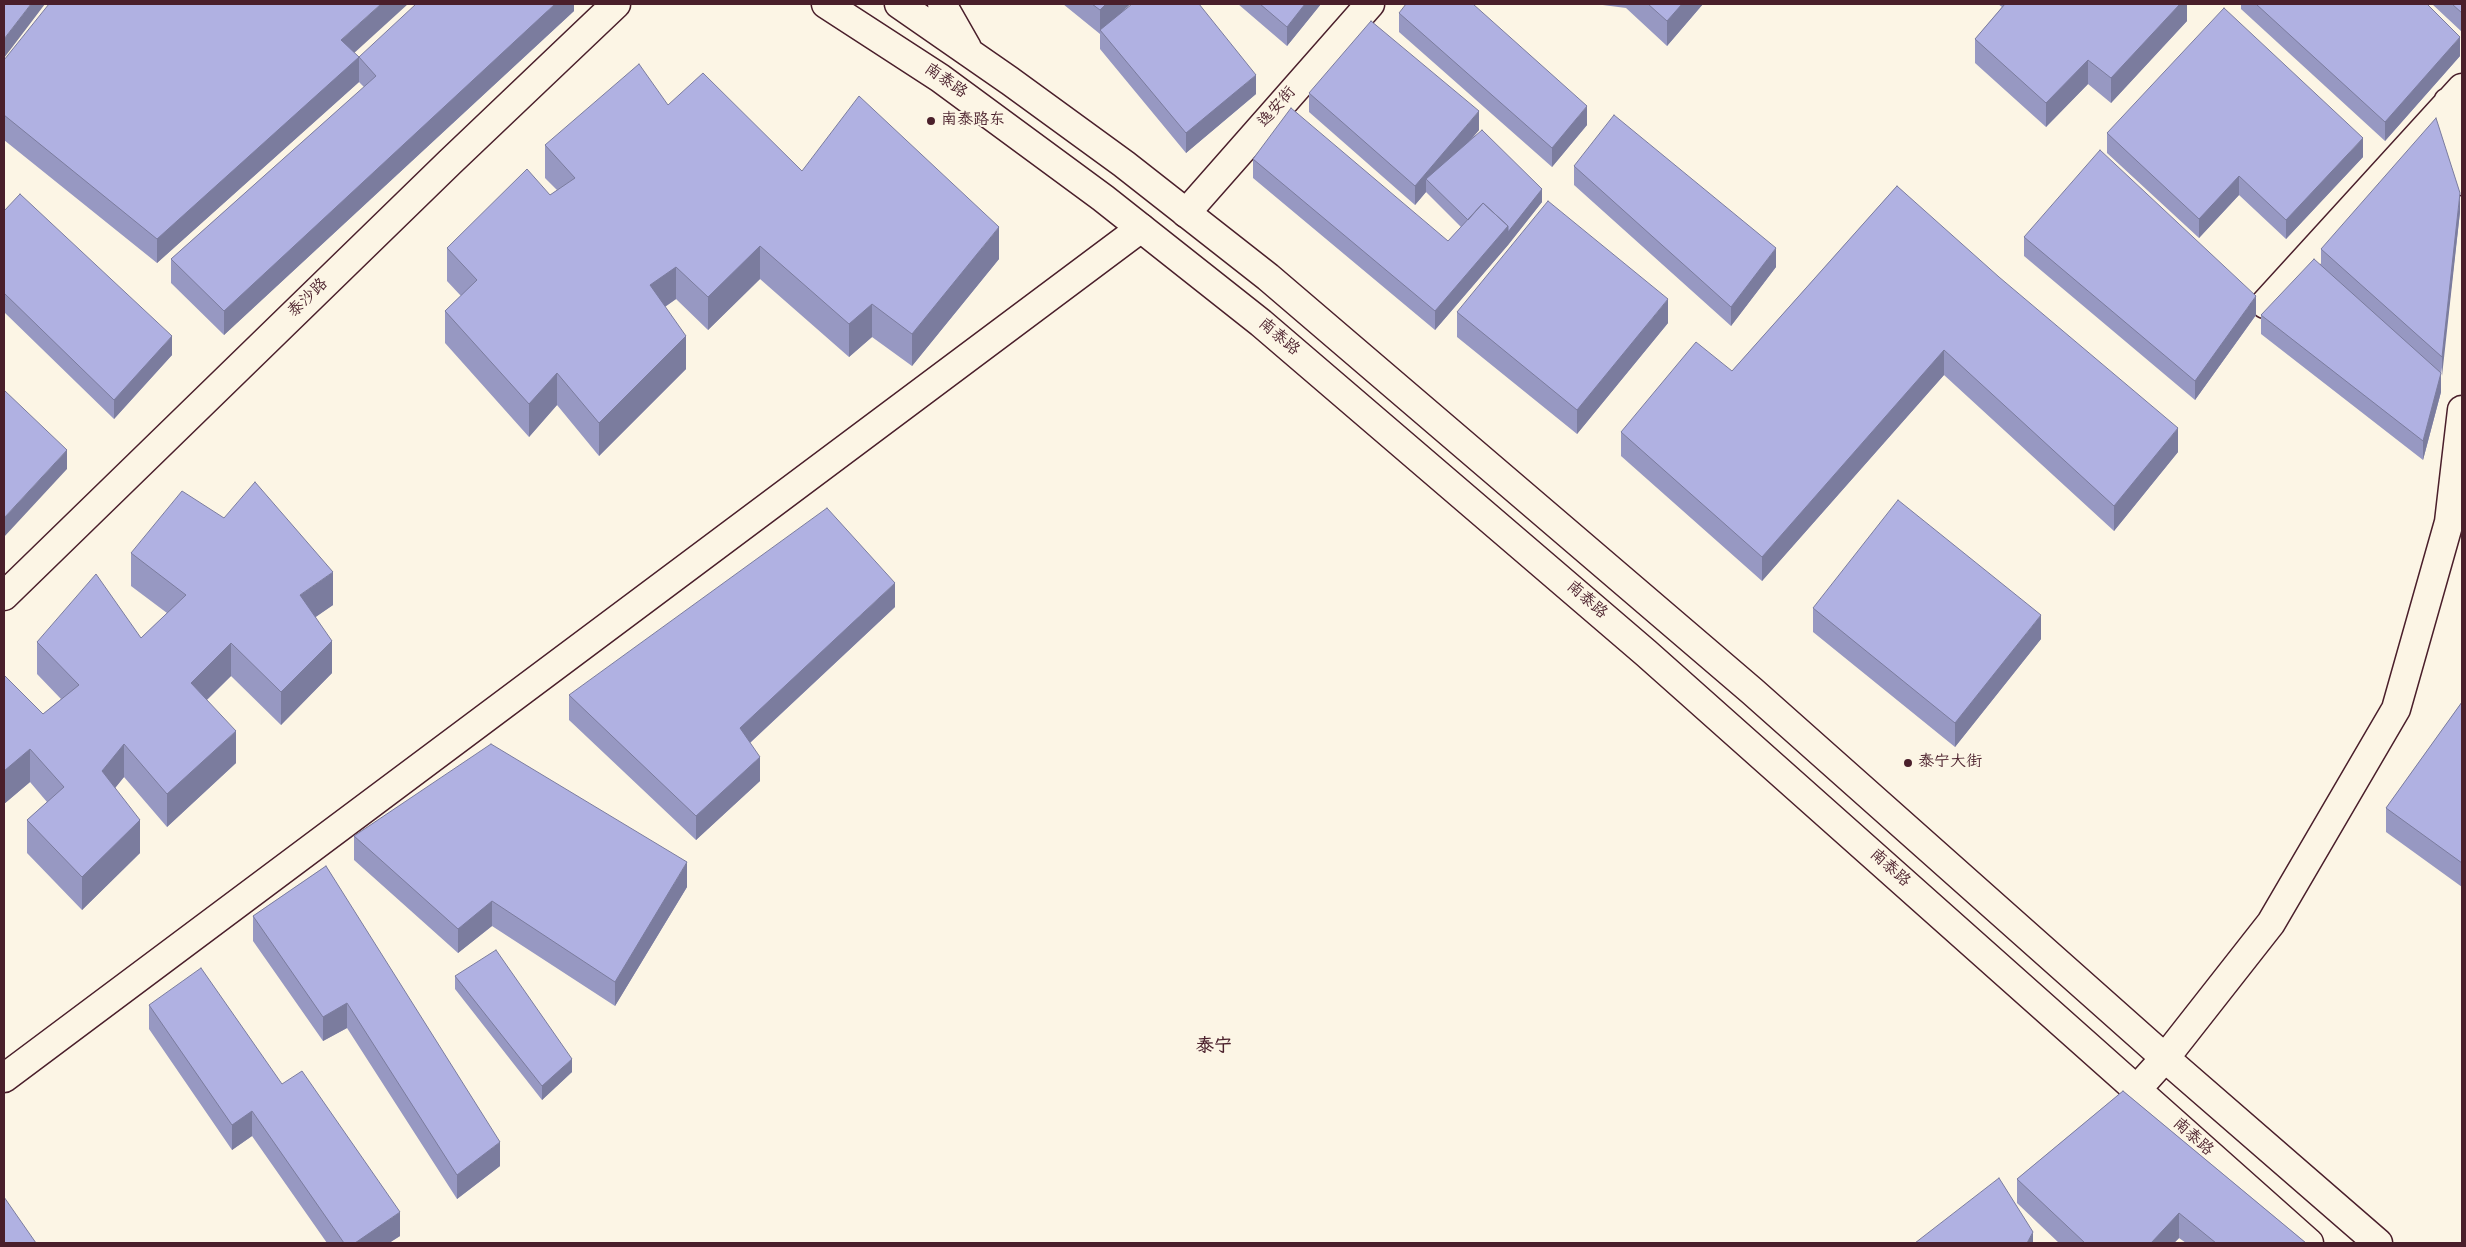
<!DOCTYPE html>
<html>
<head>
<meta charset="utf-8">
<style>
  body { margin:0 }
  #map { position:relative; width:2466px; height:1247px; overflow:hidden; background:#fcf5e5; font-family:"Indie Flower",sans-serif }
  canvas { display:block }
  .frame { position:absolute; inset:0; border:5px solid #4a1f2b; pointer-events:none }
</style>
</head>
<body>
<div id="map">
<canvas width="2466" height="1247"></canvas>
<div class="frame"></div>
</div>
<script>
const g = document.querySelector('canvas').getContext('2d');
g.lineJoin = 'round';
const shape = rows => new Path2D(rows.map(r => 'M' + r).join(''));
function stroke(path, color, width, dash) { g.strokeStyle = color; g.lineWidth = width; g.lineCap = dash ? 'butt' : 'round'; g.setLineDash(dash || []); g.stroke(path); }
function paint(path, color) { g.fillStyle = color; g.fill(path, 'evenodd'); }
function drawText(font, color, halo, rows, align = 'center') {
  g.font = font + ' "Indie Flower","LXGW WenKai TC",sans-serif'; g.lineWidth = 4; g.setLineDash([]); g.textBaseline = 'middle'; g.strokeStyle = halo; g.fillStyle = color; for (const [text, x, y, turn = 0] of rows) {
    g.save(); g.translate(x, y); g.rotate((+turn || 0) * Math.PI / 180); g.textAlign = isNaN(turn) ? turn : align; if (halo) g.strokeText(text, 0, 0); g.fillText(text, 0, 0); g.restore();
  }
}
const street = shape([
  [2448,102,2462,181],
  [1186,213,1370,4],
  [2265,304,2462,88],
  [4,1078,1141,228],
  [2137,1089,2165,1058,2271,923,2396,709,2449,522,2462,410]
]);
const secondary = shape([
  [826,4,940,78,1103,198,1261,323,1646,653,2309,1243],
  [899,4,1010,81,1124,164,1268,277,1752,691,2165,1058,2378,1243],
  [942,4,967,48],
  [4,596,450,162,616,4]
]);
stroke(street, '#4a1f2b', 31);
stroke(secondary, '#4a1f2b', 31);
stroke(street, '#fcf5e5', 28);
stroke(secondary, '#fcf5e5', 28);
paint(shape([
  [574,4,574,11,224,335,171,283,171,259,364,87,359,82,157,263,4,140,4,60,354,53,359,57],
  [1063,4,1131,4,1125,9,1256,94,1186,153,1100,49,1100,34],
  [1238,4,1321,4,1287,46],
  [1595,4,1703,4,1667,46,1626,8],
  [1998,4,2187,4,2187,21,2111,103,2088,84,2046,127,1975,63,1975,39,2002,7],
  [2241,4,2427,4,2460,56,2385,141,2241,9],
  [2432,4,2462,4,2462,32],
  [1399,13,1587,125,1552,167,1399,32],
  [1309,93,1479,130,1469,142,1542,202,1508,245,1435,330,1253,178,1253,159,1448,241,1461,227,1426,192,1415,205,1309,112],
  [668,105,802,171,999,259,912,366,872,337,849,357,760,279,708,330,676,299,665,307,686,369,599,456,557,405,529,437,445,343,445,311,461,296,447,281,447,248,550,195,557,190,545,178,545,145],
  [2107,133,2363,157,2286,239,2239,195,2199,238,2107,153],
  [1574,166,1776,267,1731,326,1574,185],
  [1897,186,2178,452,2114,531,1944,375,1762,581,1621,456,1621,432,1732,371],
  [4,211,172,355,114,419,4,312],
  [2460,212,2441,376,2441,392,2423,460,2261,334,2261,315,2321,264,2321,249],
  [2024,237,2256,315,2195,400,2024,256],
  [1457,312,1668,323,1577,434,1457,337],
  [131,553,333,605,315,617,332,673,281,725,231,676,207,700,236,763,167,827,124,777,115,788,140,853,82,910,27,853,27,820,47,802,30,782,4,804,4,675,43,714,61,699,37,674,37,642,141,638,167,613,131,586],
  [895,607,750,743,760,781,696,840,569,720,569,695],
  [1813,608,2041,639,1955,747,1813,632],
  [2462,702,2462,887,2386,832,2386,808],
  [354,836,687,887,615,1006,492,926,458,953,354,860],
  [326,866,500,1166,457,1199,347,1028,323,1041,253,941,253,916],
  [455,976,572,1072,542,1100,455,989],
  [149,1005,282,1084,400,1236,389,1243,327,1243,252,1136,232,1150,149,1029],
  [2123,1091,2306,1243,2186,1243,2179,1238,2174,1243,2059,1243,2017,1203,2017,1179]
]), '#9798c2');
paint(shape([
  [31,4,45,4,4,58,4,39],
  [381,4,408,4,341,65,341,40],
  [555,4,574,4,574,11,224,335,224,311],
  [1106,4,1130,4,1102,32,1100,30,1100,34,1100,10],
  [1305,4,1321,4,1287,46,1287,27],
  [1682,4,1703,4,1667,46,1667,21],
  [2180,4,2187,4,2187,21,2111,103,2111,78],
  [2460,37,2460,56,2385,141,2385,122],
  [359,57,359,82,157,263,157,239],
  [2088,60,2088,84,2046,127,2046,103],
  [1256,75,1256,94,1186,153,1186,133],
  [1587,106,1587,125,1552,167,1552,148],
  [1479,111,1479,130,1432,185,1426,179,1426,192,1415,205,1415,186],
  [2363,138,2363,157,2286,239,2286,220],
  [2239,176,2239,195,2199,238,2199,219],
  [1542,189,1542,202,1508,245,1435,330,1435,311,1508,226],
  [2460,193,2460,212,2442,376,2442,357],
  [999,227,999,259,912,366,912,334],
  [760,246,760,279,708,330,708,297],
  [1776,248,1776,267,1731,326,1731,307],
  [676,267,676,299,650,317,650,285],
  [2256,296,2256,315,2195,400,2195,381],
  [1668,299,1668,323,1577,434,1577,410],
  [872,304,872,337,849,357,849,324],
  [172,336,172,355,114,419,114,400],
  [686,336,686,369,599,456,599,423],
  [1944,350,1944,375,1762,581,1762,557],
  [557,373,557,405,529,437,529,404],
  [2441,373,2441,392,2423,460,2423,441],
  [2178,428,2178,452,2114,531,2114,506],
  [67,450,67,469,4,537,4,518],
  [333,572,333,605,300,628,300,595],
  [895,583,895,607,740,752,740,728],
  [2041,615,2041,639,1955,747,1955,723],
  [332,641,332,673,281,725,281,692],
  [231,643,231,676,191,715,191,683],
  [236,731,236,763,167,827,167,794],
  [124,744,124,777,102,804,102,771],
  [30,749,30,782,4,804,4,771],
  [760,757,760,781,696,840,696,816],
  [140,820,140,853,82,910,82,877],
  [687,862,687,887,615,1006,615,982],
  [492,901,492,926,458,953,458,929],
  [347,1003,347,1028,323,1041,323,1017],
  [572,1059,572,1072,542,1100,542,1086],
  [252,1111,252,1136,232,1150,232,1125],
  [500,1142,500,1166,457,1199,457,1175],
  [400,1212,400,1236,389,1243,355,1243],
  [2179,1213,2179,1238,2174,1243,2151,1243],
  [2033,1232,2033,1243,2027,1243]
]), '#7b7c9e');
const building = shape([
  [4,4,31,4,4,39,4,4],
  [49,4,381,4,341,40,359,57,157,239,4,115,4,60,49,4],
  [416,4,555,4,224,311,171,259,376,76,359,57,416,4],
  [1092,4,1106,4,1100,10,1092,4],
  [1132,4,1199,4,1256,75,1186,133,1100,30,1132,4],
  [1260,4,1305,4,1287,27,1260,4],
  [1406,4,1473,4,1587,106,1552,148,1399,13,1406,4],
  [1648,4,1682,4,1667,21,1648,4],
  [2005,4,2180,4,2111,78,2088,60,2046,103,1975,39,2005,4],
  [2256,4,2427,4,2460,37,2385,122,2256,4],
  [2452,4,2462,4,2462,13,2452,4],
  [2224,8,2363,138,2286,220,2239,176,2199,219,2107,133,2224,8],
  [1371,21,1479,111,1415,186,1309,93,1371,21],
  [639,64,668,105,703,73,802,171,859,96,999,227,912,334,872,304,849,324,760,246,708,297,676,267,650,285,686,336,599,423,557,373,529,404,445,311,477,280,447,248,527,169,550,195,575,178,545,145,639,64],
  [1291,108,1448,241,1483,203,1508,226,1435,311,1253,159,1291,108],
  [1614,115,1776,248,1731,307,1574,166,1614,115],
  [2436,118,2460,193,2442,357,2321,249,2436,118],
  [1482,130,1542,189,1508,232,1508,226,1483,203,1468,220,1426,179,1482,130],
  [2100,150,2256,296,2195,381,2024,237,2100,150],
  [1897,186,1999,277,2178,428,2114,506,1944,350,1762,557,1621,432,1696,342,1732,371,1897,186],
  [20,194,172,336,114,400,4,293,4,211,20,194],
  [1548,201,1668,299,1577,410,1457,312,1548,201],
  [2314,259,2441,373,2423,441,2261,315,2314,259],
  [4,390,67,450,4,518,4,390],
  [255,482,333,572,300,595,332,641,281,692,231,643,191,683,236,731,167,794,124,744,102,771,140,820,82,877,27,820,64,787,30,749,4,771,4,675,43,714,79,685,37,642,96,574,141,638,186,595,131,553,182,491,224,518,255,482],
  [1898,500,2041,615,1955,723,1813,608,1898,500],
  [827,508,895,583,740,728,760,757,696,816,569,695,827,508],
  [2462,702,2462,863,2386,808,2462,702],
  [491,744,687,862,615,982,492,901,458,929,354,836,491,744],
  [326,866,500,1142,457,1175,347,1003,323,1017,253,916,326,866],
  [496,950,572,1059,542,1086,455,976,496,950],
  [201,968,282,1084,302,1071,400,1212,355,1243,344,1243,252,1111,232,1125,149,1005,201,968],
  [2123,1091,2306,1243,2216,1243,2179,1213,2151,1243,2085,1243,2017,1179,2123,1091],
  [1999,1178,2033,1232,2027,1243,1915,1243,1999,1178],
  [4,1197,36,1243,4,1243,4,1197]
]);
paint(building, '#b0b1e2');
stroke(building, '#7b7c9e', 1);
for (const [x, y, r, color] of [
  [931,121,5,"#4a1f2b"],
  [1908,763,5,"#4a1f2b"]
]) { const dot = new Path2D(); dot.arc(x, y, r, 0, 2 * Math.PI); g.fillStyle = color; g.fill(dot); stroke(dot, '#fcf5e5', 2); }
drawText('16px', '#4a1f2b', '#fcf5e5', [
  ["南泰路",945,82,35],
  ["逸安街",1278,108,-49],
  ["泰沙路",309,299,-44],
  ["南泰路",1278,338,40],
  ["南泰路",1586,601,41],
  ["南泰路",1889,869,42],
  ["南泰路",2192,1138,42]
]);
drawText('16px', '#4a1f2b', '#fcf5e5', [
  ["南泰路东",941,121],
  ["泰宁大街",1918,763]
], 'left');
drawText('bold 18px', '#4a1f2b', '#fcf5e5', [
  ["泰宁",1214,1048]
]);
</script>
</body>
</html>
